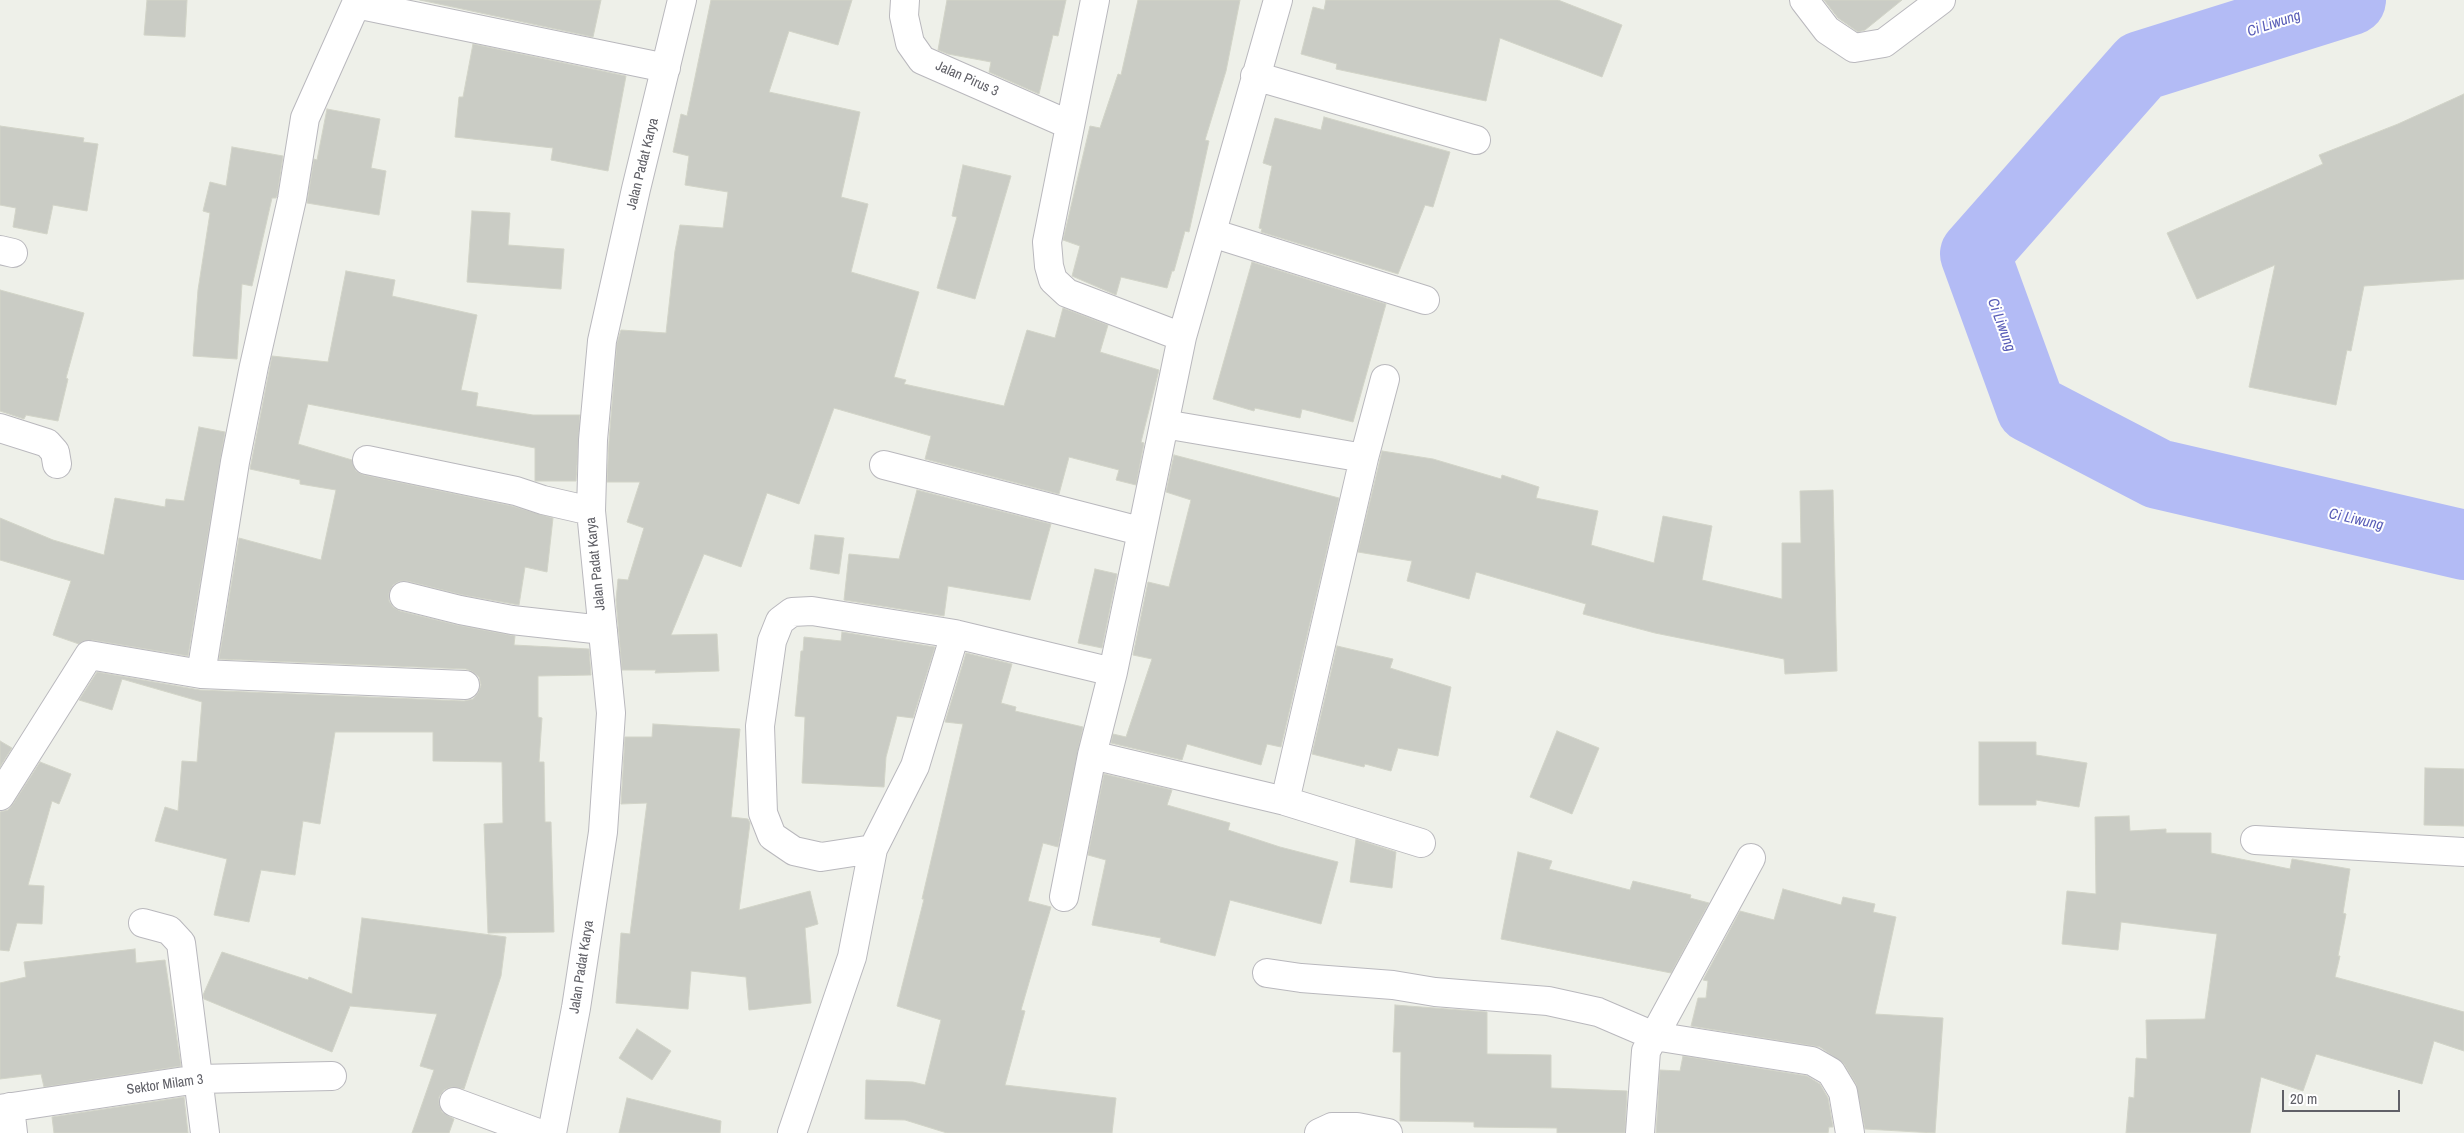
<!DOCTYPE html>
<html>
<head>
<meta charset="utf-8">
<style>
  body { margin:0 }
  #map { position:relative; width:2464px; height:1133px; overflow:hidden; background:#eef0e9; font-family:"Archivo Narrow",sans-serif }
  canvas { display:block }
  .scale { position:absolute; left:2282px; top:1090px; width:118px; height:22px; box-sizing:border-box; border:2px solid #606067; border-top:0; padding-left:6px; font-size:15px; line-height:18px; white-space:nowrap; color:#606067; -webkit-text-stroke:4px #fff; paint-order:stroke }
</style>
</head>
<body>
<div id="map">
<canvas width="2464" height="1133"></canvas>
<div class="scale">20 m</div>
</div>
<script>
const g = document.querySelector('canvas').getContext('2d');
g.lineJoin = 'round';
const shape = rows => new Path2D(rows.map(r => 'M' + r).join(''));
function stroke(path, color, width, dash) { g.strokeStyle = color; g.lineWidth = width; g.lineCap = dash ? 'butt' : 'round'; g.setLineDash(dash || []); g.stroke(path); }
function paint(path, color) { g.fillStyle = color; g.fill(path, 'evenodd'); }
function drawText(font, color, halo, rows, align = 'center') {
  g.font = font + ' "Archivo Narrow",sans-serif'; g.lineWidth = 4; g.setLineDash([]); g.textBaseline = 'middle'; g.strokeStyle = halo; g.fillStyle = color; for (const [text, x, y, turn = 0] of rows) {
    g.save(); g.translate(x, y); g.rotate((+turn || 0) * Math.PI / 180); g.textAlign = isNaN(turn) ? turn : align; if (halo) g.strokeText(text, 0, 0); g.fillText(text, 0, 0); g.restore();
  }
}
stroke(shape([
  [2351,0,2141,66,1975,254,2031,408,2158,474,2464,545]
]), '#b3bbf5', 70);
const building = shape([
  [147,0,187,0,185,37,144,35,147,0],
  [420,0,601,0,593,37,420,0],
  [711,0,852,0,838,45,789,31,769,92,860,112,841,197,868,204,851,272,919,292,894,377,906,380,904,384,1004,406,1027,330,1055,338,1063,308,1108,325,1100,352,1159,370,1141,442,1144,443,1136,485,1116,480,1119,470,1069,457,1059,494,925,459,931,436,834,408,799,504,767,493,741,567,704,554,671,635,717,634,719,671,655,673,656,670,622,670,616,600,618,579,628,580,644,528,627,522,640,482,607,482,609,441,617,343,621,330,666,333,675,251,680,225,723,228,728,192,685,185,689,156,673,152,681,114,687,116,711,0],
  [947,0,1066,0,1058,36,1053,35,1039,94,989,72,991,62,948,54,938,50,947,0],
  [1138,0,1240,0,1226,71,1205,140,1209,141,1189,232,1185,231,1174,271,1172,271,1167,288,1121,277,1116,295,1072,276,1080,246,1063,240,1090,126,1100,128,1118,74,1121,75,1138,0],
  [1326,0,1558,0,1622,25,1602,77,1500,38,1486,101,1336,69,1337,64,1301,54,1313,7,1324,10,1326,0],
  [1824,0,1902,0,1865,30,1858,32,1838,18,1824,0],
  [473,44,626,76,608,171,551,160,553,148,455,137,459,97,463,97,473,44],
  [2464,94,2464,279,2364,286,2351,351,2347,350,2336,405,2249,387,2275,265,2197,299,2167,233,2323,164,2319,155,2398,124,2464,94],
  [327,109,380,119,371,168,386,171,379,215,307,203,314,159,317,160,327,109],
  [1324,117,1450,152,1433,207,1425,205,1398,274,1261,232,1262,229,1259,228,1272,166,1263,163,1275,118,1321,130,1324,117],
  [0,126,84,138,83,142,98,144,87,211,53,205,47,234,13,227,16,208,0,205,0,126],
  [232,147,283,156,277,196,276,198,272,198,252,286,242,284,237,359,193,356,198,290,210,213,203,211,210,182,226,186,232,147],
  [963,165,1011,176,975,299,937,288,957,217,952,216,963,165],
  [472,211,510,213,508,245,564,249,561,289,467,282,472,211],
  [1252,262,1386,304,1353,422,1302,409,1300,418,1255,408,1254,411,1213,399,1252,262],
  [346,271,395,280,392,296,477,315,461,390,478,393,476,406,533,415,580,415,576,481,535,481,535,448,308,404,298,444,352,460,356,471,364,475,512,506,553,518,547,572,525,567,519,605,463,595,407,581,400,581,393,585,389,593,389,601,393,607,400,611,457,625,515,636,514,645,589,649,591,675,538,676,538,717,542,718,539,762,544,762,545,822,551,822,554,932,488,933,484,824,503,823,502,762,433,761,433,732,335,732,320,824,303,821,295,875,261,870,249,922,214,915,227,859,155,841,165,807,178,811,182,761,197,762,202,702,122,679,112,710,79,700,97,672,200,690,464,701,473,699,478,693,481,685,479,677,473,672,466,669,219,659,239,538,321,560,336,490,300,484,300,480,250,469,272,356,328,362,346,271],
  [0,290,84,313,66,378,68,379,58,421,26,415,24,419,0,411,0,290],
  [199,427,225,432,188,656,92,640,79,644,53,635,71,581,0,560,0,518,53,540,104,555,115,498,165,507,166,499,184,501,199,427],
  [1382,451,1433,459,1501,479,1502,475,1539,487,1536,498,1598,511,1591,545,1654,563,1663,516,1712,526,1702,580,1782,599,1782,543,1801,543,1800,491,1833,490,1837,671,1785,674,1784,659,1655,633,1583,614,1586,604,1476,572,1469,599,1407,581,1412,561,1358,552,1382,451],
  [1174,455,1339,498,1281,747,1267,744,1261,765,1187,744,1182,760,1111,743,1113,734,1126,737,1152,659,1133,655,1148,582,1169,587,1191,500,1166,492,1174,455],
  [917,490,1051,524,1030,600,948,586,944,616,844,600,849,554,899,559,917,490],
  [815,535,844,538,839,574,810,569,815,535],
  [1095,569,1117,574,1102,648,1078,643,1095,569],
  [842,632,935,647,913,718,897,716,886,757,884,787,802,783,805,717,795,716,801,651,803,651,804,637,841,641,842,632],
  [1337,646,1393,659,1390,668,1451,687,1438,756,1398,748,1391,771,1365,764,1364,767,1312,754,1337,646],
  [966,653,1012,664,1001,703,1016,707,1015,711,1083,727,1058,847,1043,843,1028,901,1051,907,1021,1010,1025,1011,1005,1085,1116,1098,1112,1133,947,1133,905,1120,865,1119,866,1080,913,1082,925,1085,941,1020,897,1006,924,899,922,899,963,724,945,722,966,653],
  [653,724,740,729,731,817,748,819,750,823,739,910,810,891,818,924,805,928,811,1003,749,1010,746,977,691,971,688,1009,616,1003,621,933,630,934,647,803,621,804,625,737,652,737,653,724],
  [1557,731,1599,748,1572,814,1530,797,1557,731],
  [0,741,12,748,0,767,0,741],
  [1979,742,2036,742,2036,755,2087,763,2079,807,2036,800,2036,805,1979,805,1979,742],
  [40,762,71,774,59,804,52,801,28,885,44,886,42,924,17,923,9,951,0,950,0,812,8,810,13,804,40,762],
  [2425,768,2464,769,2464,826,2424,825,2425,768],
  [1104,774,1172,790,1167,805,1230,823,1228,830,1280,847,1338,862,1321,924,1230,900,1215,956,1160,942,1161,938,1092,925,1106,860,1088,855,1104,774],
  [2129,816,2130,831,2166,829,2166,833,2211,833,2211,853,2290,869,2292,859,2350,869,2343,913,2346,914,2338,956,2340,956,2335,977,2464,1012,2464,1051,2434,1041,2422,1084,2316,1054,2303,1091,2261,1077,2250,1133,2126,1133,2129,1097,2134,1098,2136,1058,2147,1059,2146,1020,2205,1019,2217,934,2121,922,2118,950,2062,944,2067,891,2096,894,2095,817,2129,816],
  [1356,839,1396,852,1392,888,1350,882,1356,839],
  [1518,852,1552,861,1549,869,1630,890,1633,881,1691,895,1690,898,1709,903,1671,973,1501,939,1518,852],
  [1783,889,1841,905,1843,897,1875,904,1873,912,1896,917,1875,1014,1943,1018,1935,1133,1865,1129,1856,1084,1844,1064,1820,1047,1691,1026,1698,998,1706,998,1708,981,1703,980,1740,911,1774,920,1783,889],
  [362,918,506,937,501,976,464,1089,451,1087,444,1090,439,1097,439,1104,442,1112,454,1119,449,1133,412,1133,434,1070,420,1066,437,1014,350,1006,332,1052,204,999,203,995,222,952,308,980,309,977,352,994,362,918],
  [135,949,136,963,165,960,181,1066,44,1087,41,1074,0,1079,0,983,26,977,24,962,135,949],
  [1395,1005,1487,1012,1487,1054,1551,1055,1551,1088,1627,1091,1625,1133,1557,1133,1557,1128,1474,1127,1474,1122,1400,1121,1401,1052,1393,1052,1395,1005],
  [637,1029,671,1051,652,1080,619,1058,637,1029],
  [1683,1056,1807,1076,1820,1084,1828,1098,1833,1127,1829,1127,1828,1133,1656,1133,1660,1070,1680,1071,1683,1056],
  [184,1097,188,1133,54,1133,52,1117,184,1097],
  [627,1098,721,1121,720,1133,619,1133,627,1098]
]);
paint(building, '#caccc5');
stroke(building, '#d2d4c8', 1);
const minor = shape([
  [905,0,904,16,910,43,922,60,1070,125],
  [1095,0,1047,242,1049,266,1053,280,1067,293,1182,337],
  [1804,0,1827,30,1854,48,1884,43,1941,0],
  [1255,76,1476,140],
  [1212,233,1425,300],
  [0,250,13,253],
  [1164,424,1364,458],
  [0,428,47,443,55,452,57,464],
  [367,460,516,491,543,500,591,511],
  [884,465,1140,531],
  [404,596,460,610,512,620,603,630],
  [201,674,235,462,254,366,292,199,305,118,356,4,666,68],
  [1092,755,1285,801,1421,843],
  [0,796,89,655,201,674,465,685],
  [1285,801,1364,458,1385,379],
  [2255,840,2464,852],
  [873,849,821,857,794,851,772,836,763,813,760,726,772,641,780,621,792,612,812,611,955,634,1113,672],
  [1064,897,1092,755,1113,672,1182,337,1278,0],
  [143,923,169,930,181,943,205,1133],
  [1267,973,1301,978,1393,985,1435,992,1548,1001,1598,1012,1654,1036,1812,1061,1831,1072,1843,1092,1850,1133],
  [454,1102,538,1133],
  [10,1107,13,1133],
  [0,1109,198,1079,332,1076],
  [552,1133,576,1008,603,832,611,713,591,511,593,440,602,341,636,189,682,0],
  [792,1133,852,957,873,849,915,766,955,634],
  [1319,1133,1332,1127,1357,1127,1388,1133],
  [1640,1133,1646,1051,1751,858]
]);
stroke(minor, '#b9b8bd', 30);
stroke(minor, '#fff', 28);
drawText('14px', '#606067', '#fff', [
  ["Jalan Pirus 3",967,79,24],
  ["Jalan Padat Karya",643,164,-76],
  ["Jalan Padat Karya",596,564,-96],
  ["Jalan Padat Karya",582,967,-81],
  ["Sektor Milam 3",165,1085,-8]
]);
drawText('italic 15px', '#585cb7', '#fff', [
  ["Ci Liwung",2274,24,-18],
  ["Ci Liwung",2001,325,70],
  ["Ci Liwung",2356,520,13]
]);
</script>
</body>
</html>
